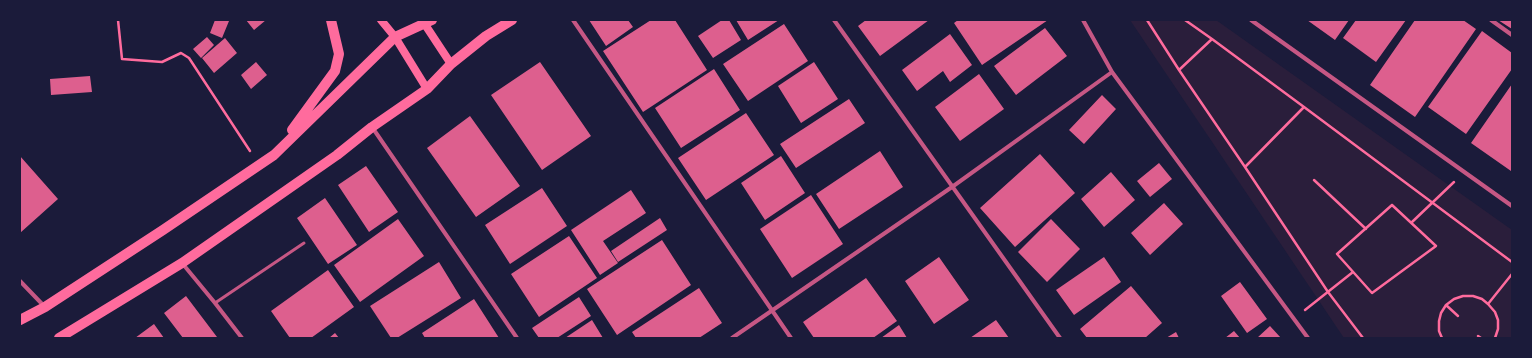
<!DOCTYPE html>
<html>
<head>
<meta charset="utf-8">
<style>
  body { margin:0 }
  #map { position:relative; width:1532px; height:358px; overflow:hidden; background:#1b1b3a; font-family:"Open Sans",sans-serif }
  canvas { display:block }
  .frame { position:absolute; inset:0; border:21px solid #1b1b3a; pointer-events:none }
</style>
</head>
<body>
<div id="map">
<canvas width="1532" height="358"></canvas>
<div class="frame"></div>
</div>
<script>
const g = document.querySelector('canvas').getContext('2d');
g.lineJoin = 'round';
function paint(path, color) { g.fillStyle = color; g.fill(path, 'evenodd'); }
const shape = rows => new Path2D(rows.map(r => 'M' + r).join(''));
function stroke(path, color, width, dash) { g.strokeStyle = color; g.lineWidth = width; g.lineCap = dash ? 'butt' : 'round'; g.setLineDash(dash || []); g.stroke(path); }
paint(shape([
  [1130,20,1216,20,1512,230,1512,338,1344,338]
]), '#2a1e3b');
paint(shape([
  [215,20,229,21,222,38,210,33],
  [246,20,266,20,254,30],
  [589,20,628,20,633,27,606,46],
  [651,20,675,20,707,70,643,112,603,51],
  [722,20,729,20,741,40,713,58,698,36],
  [736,20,779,20,748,40],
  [866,20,929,20,880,56,858,26],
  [958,20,1048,20,982,65,954,23],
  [1307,20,1349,20,1335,40],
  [1356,20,1406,20,1376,62,1343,38],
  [1415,20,1463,20,1476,29,1415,117,1370,85],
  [1498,20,1512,20,1512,29],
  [784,24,808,61,748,101,723,64],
  [1045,28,1067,56,1016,95,994,66],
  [1482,31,1512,53,1512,69,1466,134,1428,107],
  [950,34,972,65,950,82,943,71,917,91,902,70],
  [207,37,214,45,201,58,193,49],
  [225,38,237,53,214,73,202,58],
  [256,62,267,75,251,89,241,75],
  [540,62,591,136,542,170,491,95],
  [814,62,838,99,801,123,778,86],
  [714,69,740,110,681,148,655,108],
  [979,74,1004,109,960,141,935,107],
  [90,76,92,92,51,95,50,79],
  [1512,84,1512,170,1511,171,1471,143],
  [1102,95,1116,109,1084,144,1069,130],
  [849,99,865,123,796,168,780,144],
  [746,113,774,155,706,200,678,158],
  [470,116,520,186,476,217,427,148],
  [880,151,903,187,839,229,816,194],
  [1040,154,1075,193,1015,247,980,208],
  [20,156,58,199,20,233],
  [781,156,805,193,765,220,741,183],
  [1159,163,1172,179,1150,197,1137,181],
  [366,166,398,212,369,232,338,185],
  [1111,172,1135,200,1104,227,1081,199],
  [542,188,567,226,510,264,485,225],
  [631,190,646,213,603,241,618,263,600,275,571,230],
  [811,195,843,244,792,278,760,229],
  [325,198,357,245,328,264,297,218],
  [1164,203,1183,224,1150,255,1131,233],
  [660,218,667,230,618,262,611,251],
  [398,219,424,256,360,302,334,265],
  [1051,219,1080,249,1047,282,1018,252],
  [569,236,597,278,539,317,511,274],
  [662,240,691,285,617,335,587,289],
  [939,257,969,300,934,324,905,281],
  [1104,257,1121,282,1074,315,1056,290],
  [439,262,461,298,397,338,391,338,370,306],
  [328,270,354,307,311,338,290,338,271,311],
  [866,278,897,321,873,338,814,338,803,322],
  [1240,282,1267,319,1247,333,1221,296],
  [1131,286,1162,323,1145,338,1087,338,1080,329],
  [699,288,722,323,699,338,636,338,632,332],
  [186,296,217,337,215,338,183,338,164,313],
  [579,297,591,316,557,338,539,338,532,328],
  [474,299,499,338,425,338,422,333],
  [592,320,603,338,565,338],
  [996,320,1009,338,970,338],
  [154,324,164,338,135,338],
  [899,325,907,338,881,338],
  [1270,326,1281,338,1257,338],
  [1234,331,1240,338,1225,338],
  [1176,332,1179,338,1166,338],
  [335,333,339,338,329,338]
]), '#dd5f8e');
stroke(shape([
  [118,20,122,59,162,62,181,53,189,58,250,151],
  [1147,20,1179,70],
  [1185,20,1212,39],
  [1245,167,1179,70,1212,39,1304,107],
  [1314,180,1366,229],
  [1392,205,1436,246,1372,293,1337,254,1392,205],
  [1411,223,1454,182],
  [1488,304,1512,274],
  [1446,305,1458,316],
  [1305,310,1353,272],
  [1478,336,1481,338],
  [1363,338,1328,292,1245,167,1304,107,1512,262],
  [1442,338,1439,331,1439,321,1441,313,1446,305,1454,299,1463,296,1473,296,1482,299,1488,304,1495,312,1498,320,1498,329,1495,338]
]), '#ff6b9d', 2.5);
stroke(shape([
  [215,303,304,243]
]), '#c65784', 3);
stroke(shape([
  [573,20,791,338],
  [834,20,1060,338],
  [1083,20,1112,72,1308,338],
  [1251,20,1512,206],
  [1491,20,1512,35],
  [372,127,517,338],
  [182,263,215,303,242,338],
  [20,281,44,306],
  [732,338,952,187,1112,72]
]), '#c65784', 4);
stroke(shape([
  [381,20,395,37,427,89],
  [422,20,451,64]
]), '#ff6b9d', 8);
stroke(shape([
  [292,130,335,71,339,54,331,20],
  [20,320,45,307,163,230,274,155,395,37,432,20],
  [59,338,182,263,337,155,372,127,427,89,451,64,486,36,512,20]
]), '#ff6b9d', 10);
</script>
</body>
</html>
